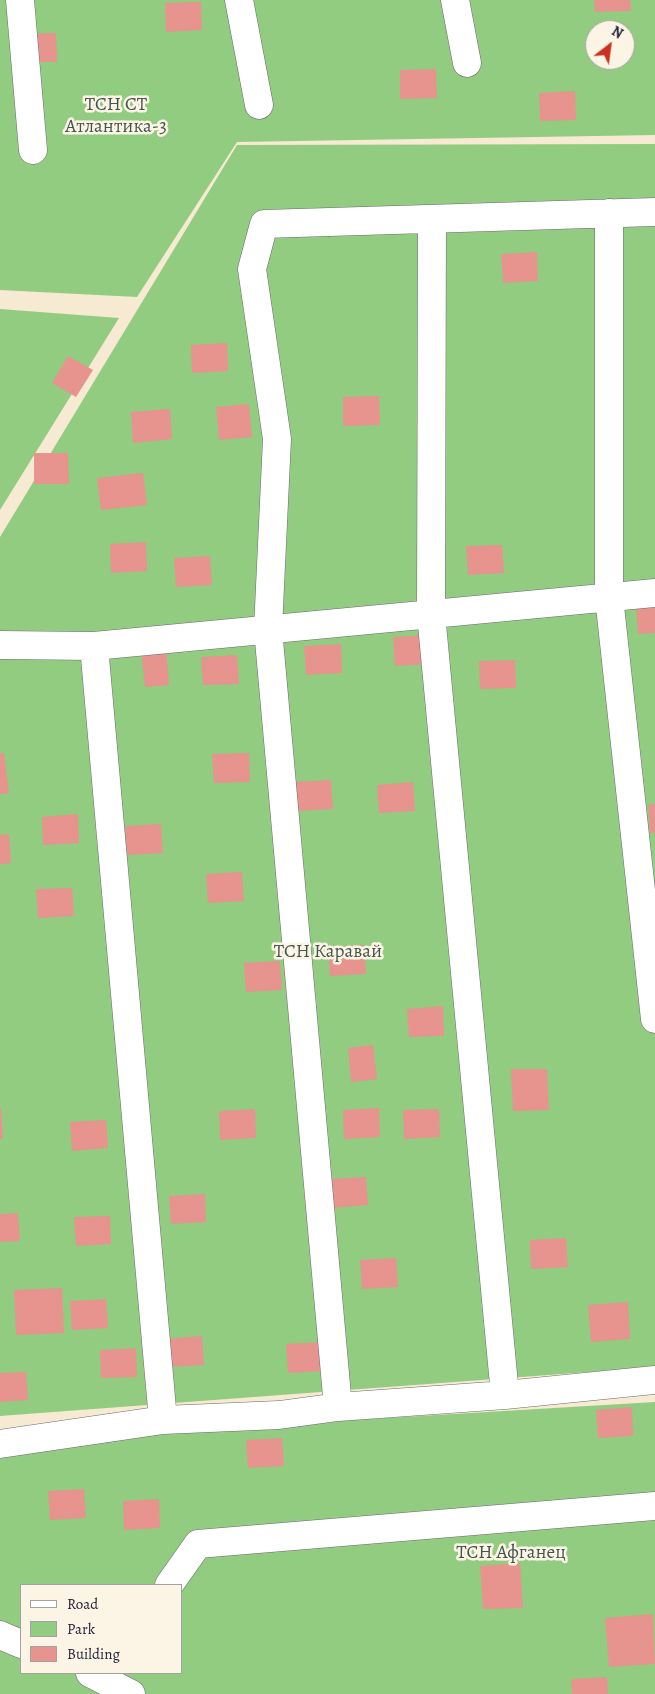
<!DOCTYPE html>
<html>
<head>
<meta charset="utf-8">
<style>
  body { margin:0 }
  #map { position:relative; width:655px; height:1694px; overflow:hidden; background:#f6ead2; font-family:Alegreya,serif }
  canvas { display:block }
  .legend { position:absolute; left:20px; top:1584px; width:162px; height:90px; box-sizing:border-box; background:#fcf5e5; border:1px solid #a5a1a1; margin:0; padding:6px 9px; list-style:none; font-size:15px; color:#22223b }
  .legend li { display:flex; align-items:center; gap:10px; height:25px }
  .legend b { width:25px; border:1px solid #a5a1a1 }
  .north { position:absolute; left:585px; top:20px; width:50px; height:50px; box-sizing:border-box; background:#fcf5e5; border:1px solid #a5a1a1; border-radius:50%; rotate:30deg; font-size:14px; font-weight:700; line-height:20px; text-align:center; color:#22223b }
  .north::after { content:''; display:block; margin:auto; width:18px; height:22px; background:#c8321e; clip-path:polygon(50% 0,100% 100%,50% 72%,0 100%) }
</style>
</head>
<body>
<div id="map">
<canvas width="655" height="1694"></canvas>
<ul class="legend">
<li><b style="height:6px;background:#fff"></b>Road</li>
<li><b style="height:14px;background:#92cc80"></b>Park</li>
<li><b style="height:14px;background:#e7938e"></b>Building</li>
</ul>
<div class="north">N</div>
</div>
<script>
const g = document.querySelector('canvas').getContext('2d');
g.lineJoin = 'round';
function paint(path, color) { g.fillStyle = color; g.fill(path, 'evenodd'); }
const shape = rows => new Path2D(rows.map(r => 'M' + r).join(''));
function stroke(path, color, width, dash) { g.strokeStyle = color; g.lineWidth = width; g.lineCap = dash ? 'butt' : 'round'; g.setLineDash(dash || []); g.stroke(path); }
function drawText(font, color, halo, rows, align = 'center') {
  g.font = font + ' Alegreya,serif'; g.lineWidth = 5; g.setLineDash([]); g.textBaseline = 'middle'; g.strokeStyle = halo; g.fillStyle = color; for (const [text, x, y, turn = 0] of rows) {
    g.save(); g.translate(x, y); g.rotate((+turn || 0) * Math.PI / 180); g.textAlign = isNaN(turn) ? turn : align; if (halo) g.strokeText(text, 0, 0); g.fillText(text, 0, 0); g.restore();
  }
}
paint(shape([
  [0,0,655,0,655,135,237,142,137,297,0,290],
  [595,30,625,30,625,60,595,60],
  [655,144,655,1367,0,1416,0,537,237,145],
  [0,309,119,318,0,510],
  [655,1402,655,1694,0,1694,0,1441],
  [21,1585,181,1585,181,1673,21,1673]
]), '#92cc80');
paint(shape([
  [594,0,630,0,631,11,595,12],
  [201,2,202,30,166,32,165,3],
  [56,33,57,62,31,62,20,34],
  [436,69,437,98,400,99,400,70],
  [575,91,576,120,540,121,539,93],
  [537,252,538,281,503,283,501,254],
  [227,343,228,371,192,373,191,345],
  [68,356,93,370,76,397,52,383],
  [379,396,380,425,343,426,343,397],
  [249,404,252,437,219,440,216,407],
  [170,409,172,439,133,443,131,412],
  [34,453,68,453,69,484,34,484],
  [143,473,147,505,101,510,97,478],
  [146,542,147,571,111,573,110,544],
  [502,545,504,573,468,575,466,546],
  [210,556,212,585,176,587,174,558],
  [655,605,655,633,638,634,636,606],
  [429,635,431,664,395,666,393,637],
  [341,644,342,673,306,675,304,646],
  [166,647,169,685,145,687,141,650],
  [237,655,239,684,203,685,201,657],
  [515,660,516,688,480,689,479,661],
  [0,753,4,753,9,793,0,794],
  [249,753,250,782,214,783,212,754],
  [331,780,333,809,297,811,295,782],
  [413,782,415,811,379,813,377,785],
  [655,804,655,833,650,833,648,805],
  [78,814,79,843,43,845,42,817],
  [161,824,163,853,127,855,125,826],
  [9,834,11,863,0,864,0,835],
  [242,872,244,901,208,903,206,874],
  [72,888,74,916,38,918,36,889],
  [364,945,366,974,330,976,328,947],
  [280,961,282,990,246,992,244,963],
  [443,1006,444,1036,409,1037,407,1009],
  [373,1045,377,1079,351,1082,348,1048],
  [511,1069,547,1069,549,1110,513,1111],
  [0,1108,1,1108,3,1139,0,1139],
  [379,1108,380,1137,344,1139,343,1110],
  [255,1109,256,1138,220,1140,219,1111],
  [439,1109,440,1137,404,1139,403,1110],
  [106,1120,108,1148,72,1151,70,1122],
  [366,1177,368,1205,332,1208,330,1179],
  [205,1194,206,1222,171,1224,169,1196],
  [18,1213,20,1241,0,1242,0,1214],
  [110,1216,111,1244,76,1246,74,1217],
  [566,1238,568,1267,531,1269,530,1240],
  [396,1258,398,1287,362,1289,360,1260],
  [62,1288,64,1333,16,1335,14,1290],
  [106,1299,108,1328,72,1330,70,1301],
  [628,1302,630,1339,591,1342,588,1305],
  [202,1336,204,1365,168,1367,166,1339],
  [322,1342,324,1371,288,1373,286,1344],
  [136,1348,137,1377,101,1378,100,1350],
  [26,1372,28,1400,0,1402,0,1373],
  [632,1407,633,1436,598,1438,596,1410],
  [282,1438,284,1466,248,1468,246,1440],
  [84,1489,86,1518,50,1520,48,1491],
  [159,1499,160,1528,124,1530,123,1501],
  [520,1563,523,1608,483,1609,480,1566],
  [653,1614,655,1664,609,1667,605,1618],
  [607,1677,608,1694,572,1694,571,1679]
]), '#e7938e');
const minor = shape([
  [20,0,33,150],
  [239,0,259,105],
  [455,0,467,63],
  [609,213,609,597,655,1019],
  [432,219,431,614,505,1395],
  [0,645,94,646,655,593],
  [94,646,163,1420],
  [338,1407,268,629,277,439,252,269,264,224,655,212],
  [0,1444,163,1420,279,1415,338,1407,505,1395,655,1380],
  [169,1585,198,1544,655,1506],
  [0,1635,21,1644],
  [90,1673,131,1694]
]);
stroke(minor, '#6c6870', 29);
stroke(minor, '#fff', 28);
drawText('19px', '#445550', '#fcf5e5', [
  ["ТСН СТ",116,105],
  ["Атлантика-3",116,127],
  ["ТСН Каравай",328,952],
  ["ТСН Афганец",511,1553]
]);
</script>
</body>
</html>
